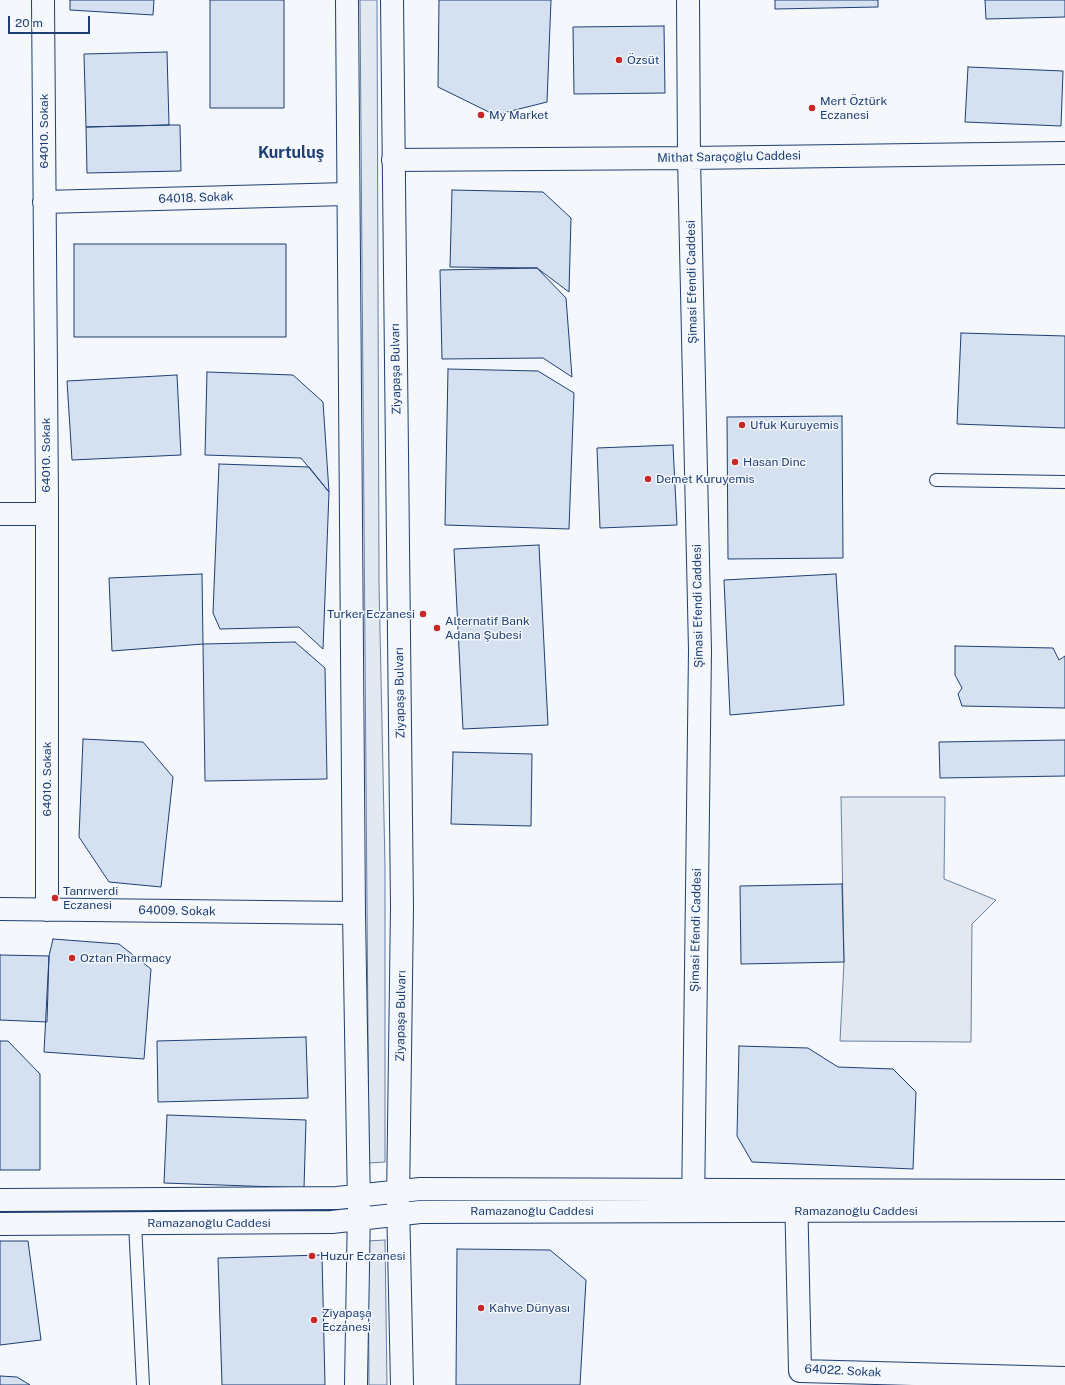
<!DOCTYPE html>
<html>
<head>
<meta charset="utf-8">
<style>
  body { margin:0 }
  #map { position:relative; width:1065px; height:1385px; overflow:hidden; background:#f4f7fb; font-family:"Public Sans",sans-serif }
  canvas { display:block }
  .scale { position:absolute; left:8px; top:16px; width:82px; height:18px; box-sizing:border-box; border:2px solid #1d3f73; border-top:0; padding-left:5px; font-size:12px; line-height:14px; white-space:nowrap; color:#1d3f73; -webkit-text-stroke:3px #f4f7fb; paint-order:stroke }
</style>
</head>
<body>
<div id="map">
<canvas width="1065" height="1385"></canvas>
<div class="scale">20 m</div>
</div>
<script>
const g = document.querySelector('canvas').getContext('2d');
g.lineJoin = 'round';
function paint(path, color) { g.fillStyle = color; g.fill(path, 'evenodd'); }
const shape = rows => new Path2D(rows.map(r => 'M' + r).join(''));
function stroke(path, color, width, dash) { g.strokeStyle = color; g.lineWidth = width; g.lineCap = dash ? 'butt' : 'round'; g.setLineDash(dash || []); g.stroke(path); }
function drawText(font, color, halo, rows, align = 'center') {
  g.font = font + ' "Public Sans",sans-serif'; g.lineWidth = 3; g.setLineDash([]); g.textBaseline = 'middle'; g.strokeStyle = halo; g.fillStyle = color; for (const [text, x, y, turn = 0] of rows) {
    g.save(); g.translate(x, y); g.rotate((+turn || 0) * Math.PI / 180); g.textAlign = isNaN(turn) ? turn : align; if (halo) g.strokeText(text, 0, 0); g.fillText(text, 0, 0); g.restore();
  }
}
const green = shape([
  [360,0,377,0,379,584,385,866,385,1162,369,1163,360,0],
  [0,1208,338,1208,338,1214,0,1215,0,1208],
  [385,1240,387,1385,369,1385,368,1241,385,1240]
]);
paint(green, '#e3e9f0');
stroke(green, '#687fa3', 1);
const parking = shape([
  [841,797,945,797,944,879,996,900,972,924,971,1042,840,1041,844,962,841,797]
]);
paint(parking, '#e3e8f0');
stroke(parking, '#687fa3', 1);
const building = shape([
  [70,0,154,0,153,15,70,10,70,0],
  [210,0,284,0,284,108,210,108,210,0],
  [439,0,551,0,547,102,495,115,438,87,439,0],
  [775,0,878,0,878,7,775,9,775,0],
  [985,0,1065,0,1065,17,986,19,985,0],
  [664,26,665,93,574,94,573,27,664,26],
  [167,52,169,125,86,127,84,54,167,52],
  [968,67,1063,71,1061,126,965,122,968,67],
  [169,125,180,125,181,171,87,173,86,127,169,125],
  [452,190,543,192,571,218,569,292,537,268,450,267,452,190],
  [74,244,286,244,286,337,74,337,74,244],
  [537,268,566,298,572,377,543,358,442,359,440,270,537,268],
  [961,333,1065,336,1065,428,957,424,961,333],
  [448,369,538,371,574,393,569,529,445,525,448,369],
  [207,372,293,375,323,402,329,492,301,458,205,455,207,372],
  [177,375,181,455,72,460,67,381,177,375],
  [842,416,843,558,728,559,727,417,842,416],
  [673,445,677,525,600,528,597,448,673,445],
  [219,464,309,467,329,492,323,649,299,627,220,629,213,613,219,464],
  [539,545,548,725,463,729,454,549,539,545],
  [202,574,203,644,112,651,109,578,202,574],
  [836,574,844,705,730,715,724,580,836,574],
  [295,642,325,668,327,779,205,781,203,644,295,642],
  [955,646,1053,648,1059,660,1065,656,1065,708,962,706,958,694,962,688,955,675,955,646],
  [83,739,143,742,173,777,161,887,109,882,79,837,83,739],
  [1065,740,1065,776,940,778,939,742,1065,740],
  [453,752,532,754,531,826,451,824,453,752],
  [842,884,844,962,741,964,740,886,842,884],
  [53,939,119,944,151,969,144,1059,44,1052,49,956,53,939],
  [0,955,49,956,47,1022,0,1020,0,955],
  [306,1037,308,1098,158,1102,157,1041,306,1037],
  [0,1041,8,1041,40,1074,40,1170,0,1170,0,1041],
  [739,1046,808,1048,838,1067,893,1069,916,1092,913,1169,752,1162,737,1136,739,1046],
  [167,1115,306,1120,304,1188,164,1183,167,1115],
  [0,1241,28,1241,41,1340,0,1345,0,1241],
  [457,1249,550,1250,586,1280,580,1385,456,1385,457,1249],
  [322,1255,325,1385,222,1385,218,1258,322,1255],
  [0,1376,17,1377,30,1385,0,1385,0,1376]
]);
paint(building, '#d5e0f0');
stroke(building, '#1d3f73', 1);
const service = shape([
  [936,480,1065,482],
  [135,1223,143,1385]
]);
const minor = shape([
  [43,0,47,499,47,910],
  [44,202,347,194],
  [0,514,47,514],
  [0,909,354,913],
  [796,1191,800,1371,1065,1378]
]);
const tertiary = shape([
  [688,0,689,158,700,650,693,1209],
  [393,160,689,158,1065,153]
]);
const secondary = shape([
  [347,0,354,913,359,1207,356,1385],
  [392,0,402,907,398,1201,402,1385],
  [0,1200,337,1198,420,1189,1065,1191],
  [0,1224,332,1222,420,1212,1065,1210]
]);
stroke(service, '#1d3f73', 14);
stroke(minor, '#1d3f73', 24);
stroke(tertiary, '#1d3f73', 24);
stroke(secondary, '#1d3f73', 24);
stroke(service, '#f4f7fb', 12);
stroke(minor, '#f4f7fb', 22);
stroke(tertiary, '#f4f7fb', 22);
stroke(secondary, '#f4f7fb', 22);
for (const [x, y, r, color] of [
  [619,60,4,"#c62828"],
  [812,108,4,"#c62828"],
  [481,115,4,"#c62828"],
  [742,425,4,"#c62828"],
  [735,462,4,"#c62828"],
  [648,479,4,"#c62828"],
  [423,614,4,"#c62828"],
  [437,628,4,"#c62828"],
  [55,898,4,"#c62828"],
  [72,958,4,"#c62828"],
  [312,1256,4,"#c62828"],
  [481,1308,4,"#c62828"],
  [314,1320,4,"#c62828"]
]) { const dot = new Path2D(); dot.arc(x, y, r, 0, 2 * Math.PI); g.fillStyle = color; g.fill(dot); stroke(dot, '#f4f7fb', 1.5); }
drawText('12px', '#1d3f73', '#f4f7fb', [
  ["Özsüt",627,60],
  ["Mert Öztürk",820,101],
  ["Eczanesi",820,115],
  ["My Market",489,115],
  ["Ufuk Kuruyemis",750,425],
  ["Hasan Dinc",743,462],
  ["Demet Kuruyemis",656,479],
  ["Turker Eczanesi",415,614,"right"],
  ["Alternatif Bank",445,621],
  ["Adana Şubesi",445,635],
  ["Tanrıverdi",63,891],
  ["Eczanesi",63,905],
  ["Oztan Pharmacy",80,958],
  ["Huzur Eczanesi",320,1256],
  ["Kahve Dünyası",489,1308],
  ["Ziyapaşa",322,1313],
  ["Eczanesi",322,1327]
], 'left');
drawText('12px', '#1d3f73', '#f4f7fb', [
  ["64010. Sokak",44,131,-90],
  ["Mithat Saraçoğlu Caddesi",729,157,-1],
  ["64018. Sokak",196,198,-2],
  ["Şimasi Efendi Caddesi",692,282,-91],
  ["Ziyapaşa Bulvarı",396,369,-91],
  ["64010. Sokak",46,455,-90],
  ["Şimasi Efendi Caddesi",698,606,-91],
  ["Ziyapaşa Bulvarı",400,693,-91],
  ["64010. Sokak",47,779,-90],
  ["64009. Sokak",177,911,1],
  ["Şimasi Efendi Caddesi",696,930,-89],
  ["Ziyapaşa Bulvarı",401,1016,-89],
  ["Ramazanoğlu Caddesi",532,1211],
  ["Ramazanoğlu Caddesi",856,1211],
  ["Ramazanoğlu Caddesi",209,1223],
  ["64022. Sokak",843,1371,3]
]);
drawText('bold 16px', '#1d3f73', '#f4f7fb', [
  ["Kurtuluş",291,153]
]);
</script>
</body>
</html>
